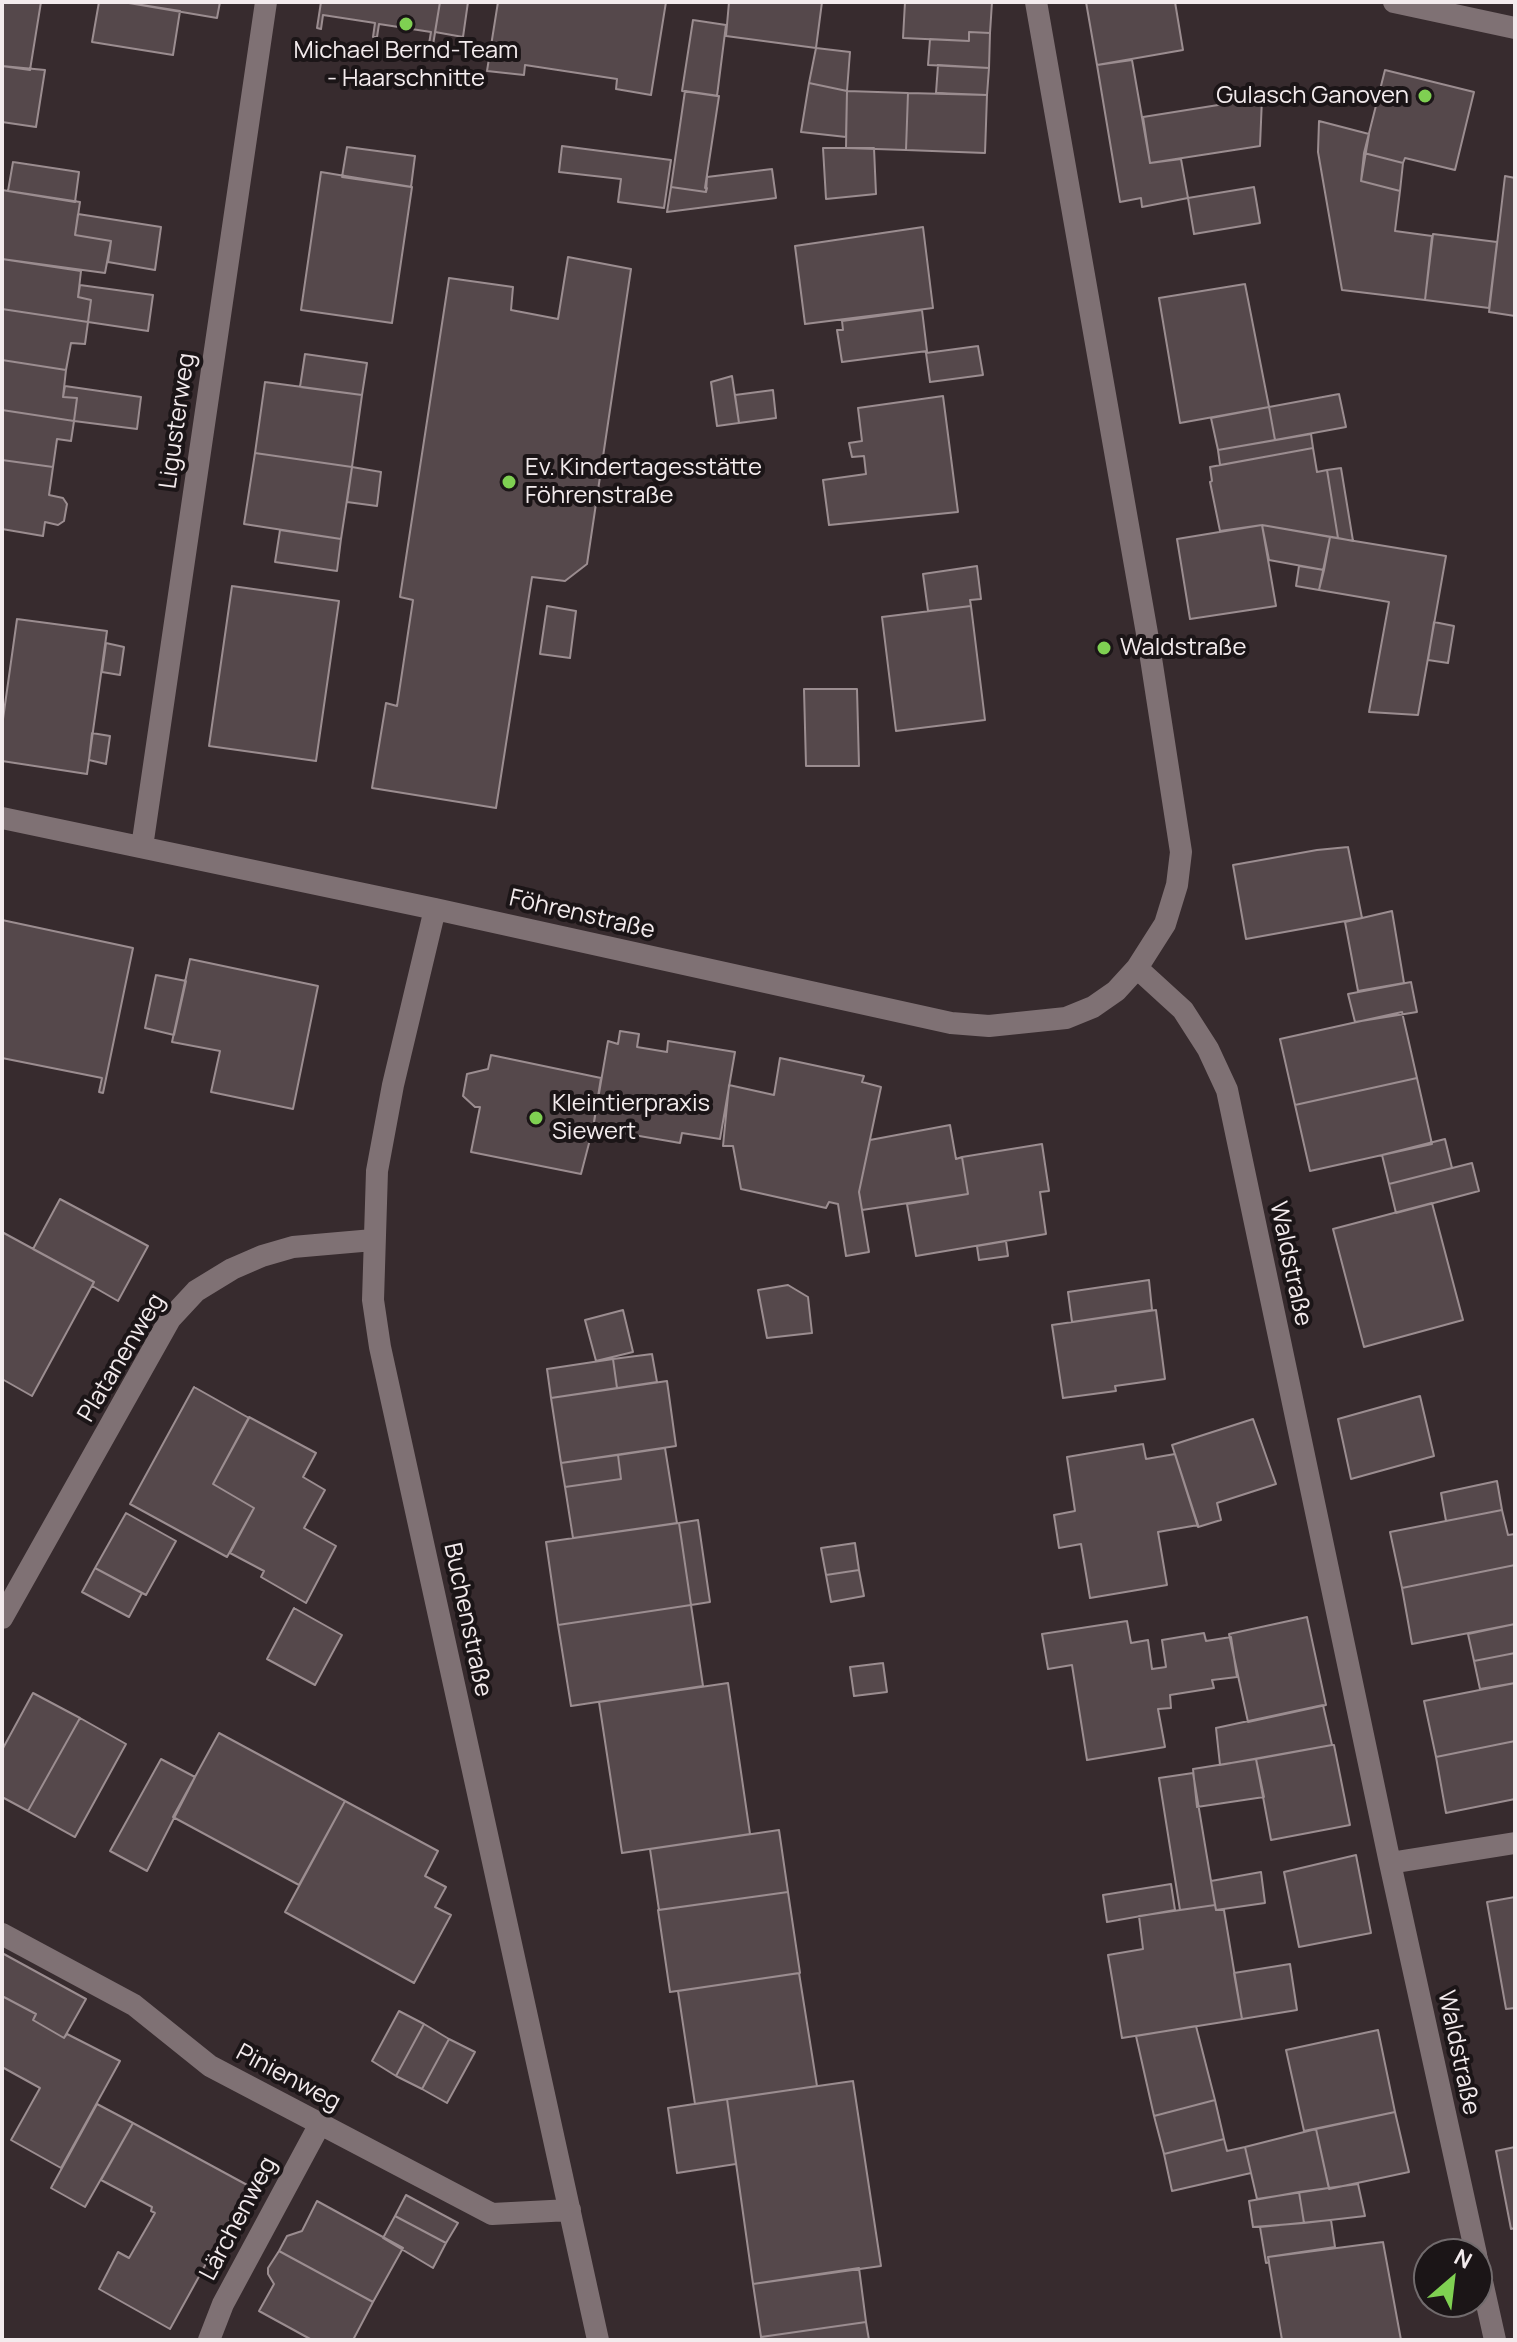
<!DOCTYPE html>
<html>
<head>
<meta charset="utf-8">
<style>
  body { margin:0 }
  #map { position:relative; width:1517px; height:2342px; overflow:hidden; background:#372b2e; font-family:Manrope,sans-serif }
  canvas { display:block }
  .frame { position:absolute; inset:0; border:4px solid #f3ebed; pointer-events:none }
  .north { position:absolute; left:1413px; top:2238px; width:80px; height:80px; box-sizing:border-box; background:#1b1517; border:2px solid #716b6d; border-radius:50%; rotate:28deg; font-size:22px; font-weight:700; line-height:32px; text-align:center; color:#f3ebed }
  .north::after { content:''; display:block; margin:auto; width:28px; height:36px; background:#7fd052; clip-path:polygon(50% 0,100% 100%,50% 72%,0 100%) }
</style>
</head>
<body>
<div id="map">
<canvas width="1517" height="2342"></canvas>
<div class="frame"></div>
<div class="north">N</div>
</div>
<script>
const g = document.querySelector('canvas').getContext('2d');
g.lineJoin = 'round';
function paint(path, color) { g.fillStyle = color; g.fill(path, 'evenodd'); }
const shape = rows => new Path2D(rows.map(r => 'M' + r).join(''));
function stroke(path, color, width, dash) { g.strokeStyle = color; g.lineWidth = width; g.lineCap = dash ? 'butt' : 'round'; g.setLineDash(dash || []); g.stroke(path); }
function drawText(font, color, halo, rows, align = 'center') {
  g.font = font + ' Manrope,sans-serif'; g.lineWidth = 8; g.setLineDash([]); g.textBaseline = 'middle'; g.strokeStyle = halo; g.fillStyle = color; for (const [text, x, y, turn = 0] of rows) {
    g.save(); g.translate(x, y); g.rotate((+turn || 0) * Math.PI / 180); g.textAlign = isNaN(turn) ? turn : align; if (halo) g.strokeText(text, 0, 0); g.fillText(text, 0, 0); g.restore();
  }
}
const building = shape([
  [2,2,41,2,30,70,2,66,2,2],
  [99,2,123,2,180,11,173,55,92,42,99,2],
  [123,2,220,2,217,18,123,2],
  [321,2,440,2,433,45,429,44,431,32,379,24,377,37,373,37,375,23,323,15,321,29,317,28,321,2],
  [440,2,468,2,463,37,435,32,440,2],
  [498,2,666,2,651,95,616,89,617,79,525,65,524,75,487,71,498,2],
  [729,2,822,2,816,48,726,36,729,2],
  [905,2,992,2,990,33,969,32,969,41,903,38,905,2],
  [1086,2,1175,2,1183,50,1097,65,1086,2],
  [693,20,726,25,717,96,682,91,693,20],
  [969,32,990,33,989,68,928,65,930,39,969,41,969,32],
  [816,48,850,52,847,91,809,83,816,48],
  [1132,60,1150,163,1181,159,1188,198,1142,207,1141,198,1120,202,1097,65,1132,60],
  [938,65,989,68,987,95,936,93,938,65],
  [2,66,45,70,36,127,2,122,2,66],
  [1385,70,1474,92,1455,170,1405,158,1403,163,1364,153,1385,70],
  [809,83,847,91,846,137,801,132,809,83],
  [685,91,719,96,705,188,707,188,706,192,671,187,685,91],
  [847,91,908,93,906,150,846,148,847,91],
  [908,93,987,95,985,153,906,150,908,93],
  [1262,98,1260,146,1150,163,1143,117,1262,98],
  [1319,121,1369,134,1361,181,1400,191,1395,231,1432,236,1425,300,1342,290,1318,152,1319,121],
  [562,146,671,160,664,208,618,202,621,179,559,172,562,146],
  [347,147,415,156,411,187,342,177,347,147],
  [823,148,874,148,876,194,826,199,823,148],
  [1364,153,1403,163,1400,191,1361,181,1364,153],
  [13,162,79,172,75,202,8,191,13,162],
  [772,169,776,198,667,212,671,187,706,192,707,177,772,169],
  [321,172,412,187,392,323,301,310,321,172],
  [1505,176,1515,178,1515,316,1489,312,1505,176],
  [1254,187,1260,223,1194,234,1188,198,1254,187],
  [2,190,80,202,75,235,111,241,105,273,2,259,2,190],
  [78,214,161,227,155,270,108,262,111,241,75,235,78,214],
  [923,227,933,308,805,324,795,246,923,227],
  [1433,234,1497,242,1489,308,1425,300,1433,234],
  [568,257,631,269,587,564,565,581,532,577,496,808,372,788,386,703,397,706,413,600,400,597,449,278,513,287,511,310,558,319,568,257],
  [2,259,81,271,78,297,91,300,88,322,2,309,2,259],
  [1245,284,1269,407,1180,423,1159,298,1245,284],
  [80,285,153,295,148,331,88,322,91,300,78,297,80,285],
  [2,309,88,322,85,344,71,343,66,370,2,360,2,309],
  [922,310,927,351,842,362,837,330,843,330,842,321,922,310],
  [978,346,983,375,930,382,926,353,978,346],
  [305,354,367,363,362,395,300,387,305,354],
  [2,360,66,370,63,397,77,398,74,421,2,410,2,360],
  [732,376,739,423,717,426,711,382,732,376],
  [265,382,362,395,352,467,255,453,265,382],
  [65,386,141,397,137,429,74,421,77,398,63,397,65,386],
  [773,390,776,418,739,423,735,395,773,390],
  [1339,394,1346,427,1275,440,1269,407,1339,394],
  [943,396,958,512,829,525,823,480,866,474,864,456,852,457,849,443,862,441,858,408,943,396],
  [1269,407,1275,440,1218,450,1211,418,1269,407],
  [2,410,74,421,71,441,57,439,53,467,2,460,2,410],
  [1311,434,1313,448,1220,465,1218,450,1311,434],
  [1313,448,1317,472,1327,470,1338,538,1262,525,1220,531,1210,482,1212,481,1210,467,1313,448],
  [255,453,352,467,341,539,244,524,255,453],
  [2,460,53,467,49,495,63,498,67,504,64,521,58,525,45,522,43,536,2,529,2,460],
  [352,467,381,472,377,506,347,502,352,467],
  [1341,468,1353,541,1338,538,1327,470,1341,468],
  [1262,525,1276,606,1190,619,1177,539,1262,525],
  [1262,525,1330,537,1324,570,1269,560,1262,525],
  [280,530,341,539,337,571,275,562,280,530],
  [1330,537,1446,556,1418,715,1369,712,1389,602,1319,590,1330,537],
  [977,566,981,599,970,600,971,606,928,611,923,574,977,566],
  [1299,566,1324,570,1319,590,1296,586,1299,566],
  [232,586,339,601,316,761,209,746,232,586],
  [547,606,576,611,570,658,540,654,547,606],
  [971,606,985,720,896,731,882,617,971,606],
  [17,619,107,631,87,774,2,761,2,726,17,619],
  [1434,622,1454,626,1448,663,1428,660,1434,622],
  [106,643,124,647,120,675,102,672,106,643],
  [804,689,857,689,859,766,806,766,804,689],
  [92,733,110,736,106,764,89,760,92,733],
  [1348,847,1362,918,1246,939,1233,865,1317,850,1348,847],
  [1392,911,1404,983,1358,991,1345,922,1392,911],
  [2,920,133,948,103,1093,99,1092,102,1078,2,1058,2,920],
  [190,959,318,986,293,1109,211,1092,220,1051,172,1042,190,959],
  [156,975,186,981,174,1035,145,1028,156,975],
  [1411,982,1417,1012,1355,1022,1348,994,1411,982],
  [1402,1012,1417,1078,1295,1105,1280,1039,1402,1012],
  [620,1031,639,1034,637,1047,667,1052,668,1041,735,1052,720,1139,682,1133,680,1143,593,1128,608,1041,618,1044,620,1031],
  [491,1055,601,1078,593,1128,581,1174,471,1152,480,1107,475,1107,463,1096,467,1074,488,1069,491,1055],
  [780,1058,864,1076,862,1082,881,1087,859,1192,869,1252,846,1256,838,1204,829,1202,826,1208,741,1189,733,1146,723,1146,729,1085,774,1095,780,1058],
  [1417,1078,1432,1144,1310,1171,1295,1105,1417,1078],
  [950,1125,956,1159,962,1157,968,1194,862,1210,859,1192,870,1140,950,1125],
  [1445,1139,1452,1168,1389,1184,1382,1155,1445,1139],
  [1042,1144,1049,1191,1040,1192,1046,1234,916,1256,907,1204,968,1194,962,1157,1042,1144],
  [1472,1163,1479,1191,1396,1213,1389,1184,1472,1163],
  [60,1199,148,1246,118,1301,92,1286,94,1282,33,1249,60,1199],
  [1432,1203,1463,1320,1364,1347,1333,1229,1432,1203],
  [2,1232,94,1282,32,1396,2,1379,2,1232],
  [1006,1241,1008,1256,979,1260,977,1246,1006,1241],
  [1149,1280,1152,1310,1072,1322,1068,1292,1149,1280],
  [788,1285,808,1297,812,1333,767,1338,758,1290,788,1285],
  [623,1310,633,1352,596,1361,585,1320,623,1310],
  [1156,1310,1165,1379,1115,1386,1116,1391,1063,1398,1052,1325,1156,1310],
  [652,1354,657,1382,617,1388,613,1359,652,1354],
  [613,1359,617,1388,551,1398,547,1369,613,1359],
  [667,1381,676,1446,561,1463,551,1398,667,1381],
  [194,1387,249,1418,213,1484,254,1508,227,1557,130,1504,194,1387],
  [1420,1396,1434,1456,1351,1479,1338,1419,1420,1396],
  [249,1417,316,1453,303,1477,325,1490,304,1528,336,1546,306,1603,261,1577,264,1571,230,1553,254,1508,213,1484,249,1417],
  [1253,1419,1276,1484,1217,1503,1221,1520,1198,1527,1172,1445,1253,1419],
  [1143,1444,1146,1459,1175,1454,1198,1525,1158,1532,1167,1585,1090,1598,1081,1544,1059,1548,1054,1515,1075,1511,1067,1457,1143,1444],
  [665,1448,677,1523,573,1538,565,1487,621,1479,618,1455,665,1448],
  [618,1455,621,1479,565,1487,561,1463,618,1455],
  [1497,1481,1502,1510,1446,1521,1441,1493,1497,1481],
  [1502,1510,1508,1535,1515,1534,1515,1565,1402,1588,1390,1532,1502,1510],
  [126,1513,176,1541,146,1595,95,1568,126,1513],
  [698,1520,710,1602,691,1605,679,1523,698,1520],
  [679,1523,691,1605,558,1625,546,1542,679,1523],
  [855,1543,859,1570,826,1575,821,1548,855,1543],
  [1515,1565,1515,1624,1412,1644,1402,1588,1515,1565],
  [95,1568,142,1593,129,1617,82,1592,95,1568],
  [859,1570,864,1596,831,1602,826,1575,859,1570],
  [691,1605,703,1686,571,1706,558,1625,691,1605],
  [294,1608,342,1635,315,1685,267,1659,294,1608],
  [1307,1617,1326,1705,1248,1722,1229,1634,1307,1617],
  [1127,1621,1131,1643,1148,1640,1152,1669,1166,1667,1162,1640,1204,1633,1206,1641,1231,1637,1237,1677,1212,1680,1214,1688,1170,1695,1171,1708,1158,1709,1165,1747,1087,1760,1072,1665,1048,1669,1042,1634,1127,1621],
  [1515,1624,1515,1653,1474,1661,1468,1634,1515,1624],
  [1515,1653,1515,1683,1480,1689,1474,1661,1515,1653],
  [883,1663,887,1692,854,1696,850,1667,883,1663],
  [728,1683,750,1834,622,1853,599,1702,728,1683],
  [1515,1683,1515,1741,1436,1757,1424,1701,1515,1683],
  [33,1693,80,1718,28,1811,2,1797,2,1750,33,1693],
  [1323,1705,1332,1745,1220,1765,1216,1728,1323,1705],
  [80,1718,126,1744,75,1837,28,1811,80,1718],
  [219,1733,345,1801,299,1885,173,1817,219,1733],
  [1515,1741,1515,1799,1446,1813,1436,1757,1515,1741],
  [1332,1745,1334,1745,1350,1825,1271,1840,1256,1759,1332,1745],
  [161,1759,195,1777,147,1871,110,1851,161,1759],
  [1256,1759,1264,1797,1197,1807,1193,1769,1256,1759],
  [1193,1773,1215,1905,1180,1910,1159,1778,1193,1773],
  [345,1801,438,1851,425,1876,446,1887,435,1907,451,1915,414,1983,285,1912,345,1801],
  [779,1830,788,1892,659,1910,650,1849,779,1830],
  [1356,1855,1371,1933,1299,1947,1284,1872,1356,1855],
  [1261,1872,1265,1903,1216,1910,1211,1881,1261,1872],
  [1171,1884,1175,1910,1107,1922,1103,1895,1171,1884],
  [788,1892,800,1973,670,1992,658,1910,788,1892],
  [1515,1897,1515,2008,1506,2009,1487,1902,1515,1897],
  [1215,1905,1216,1910,1224,1910,1242,2019,1122,2038,1108,1955,1143,1949,1139,1916,1215,1905],
  [2,1953,86,1999,64,2038,33,2020,36,2014,2,1996,2,1953],
  [1290,1964,1297,2010,1242,2019,1234,1973,1290,1964],
  [799,1973,817,2086,695,2104,678,1991,799,1973],
  [2,1996,36,2014,33,2020,64,2038,67,2034,120,2061,61,2168,11,2140,40,2088,2,2067,2,1996],
  [399,2011,424,2024,396,2076,372,2061,399,2011],
  [424,2024,449,2039,422,2089,396,2076,424,2024],
  [1196,2026,1215,2100,1154,2116,1136,2036,1196,2026],
  [1378,2030,1395,2112,1304,2131,1286,2050,1378,2030],
  [449,2039,475,2052,447,2103,422,2089,449,2039],
  [853,2081,881,2266,753,2284,727,2099,853,2081],
  [727,2099,736,2164,677,2173,668,2108,727,2099],
  [1215,2100,1224,2139,1164,2154,1154,2116,1215,2100],
  [97,2104,133,2123,85,2207,51,2188,97,2104],
  [1395,2112,1409,2172,1329,2189,1316,2129,1395,2112],
  [133,2123,249,2186,170,2329,99,2289,118,2252,129,2258,155,2213,151,2211,152,2207,101,2180,133,2123],
  [1316,2129,1329,2188,1257,2199,1245,2147,1316,2129],
  [1224,2139,1227,2151,1245,2147,1251,2173,1172,2191,1164,2154,1224,2139],
  [1515,2147,1515,2228,1511,2229,1496,2151,1515,2147],
  [1358,2184,1365,2216,1304,2223,1299,2192,1358,2184],
  [1299,2192,1304,2223,1253,2227,1249,2201,1299,2192],
  [406,2195,458,2223,446,2243,395,2216,406,2195],
  [317,2201,403,2248,373,2302,279,2251,287,2236,302,2231,317,2201],
  [395,2216,446,2243,433,2268,383,2238,395,2216],
  [1331,2220,1335,2247,1268,2257,1269,2262,1266,2263,1260,2227,1331,2220],
  [1383,2242,1401,2340,1282,2340,1268,2257,1383,2242],
  [279,2251,373,2302,353,2340,312,2340,259,2311,274,2284,268,2274,268,2268,279,2251],
  [859,2268,866,2322,761,2337,753,2284,859,2268],
  [866,2322,869,2340,762,2340,761,2337,866,2322]
]);
paint(building, '#55484b');
stroke(building, '#9b8d90', 2);
stroke(shape([
  [2,818,435,909,951,1023,989,1026,1066,1018,1093,1007,1116,991,1137,968,1165,924,1177,885,1181,852,1148,639,1036,2],
  [142,847,266,2],
  [435,909,393,1085,377,1171,373,1300,380,1347,598,2340],
  [1137,968,1183,1010,1208,1049,1227,1090,1390,1863,1476,2254],
  [2,1618,170,1319,196,1291,232,1269,262,1256,293,1247,373,1240],
  [1390,1863,1515,1843],
  [2,1934,134,2005,210,2066,492,2214,570,2210],
  [1477,2259,1495,2340],
  [209,2340,223,2304,320,2124]
]), '#7f7174', 22);
stroke(shape([
  [1394,2,1515,28]
]), '#7f7174', 22);
for (const [x, y, r, color] of [
  [406,24,8,"#7fd052"],
  [1425,96,8,"#7fd052"],
  [509,482,8,"#7fd052"],
  [1104,648,8,"#7fd052"],
  [536,1118,8,"#7fd052"]
]) { const dot = new Path2D(); dot.arc(x, y, r, 0, 2 * Math.PI); g.fillStyle = color; g.fill(dot); stroke(dot, '#1b1517', 3); }
drawText('24px', '#f3ebed', '#1b1517', [
  ["Michael Bernd-Team",406,51,"center"],
  ["- Haarschnitte",406,79,"center"],
  ["Gulasch Ganoven",1409,96,"right"],
  ["Ev. Kindertagesstätte",525,468],
  ["Föhrenstraße",525,496],
  ["Waldstraße",1120,648],
  ["Kleintierpraxis",552,1104],
  ["Siewert",552,1132]
], 'left');
drawText('24px', '#f3ebed', '#1b1517', [
  ["Ligusterweg",178,421,-82],
  ["Föhrenstraße",582,915,13],
  ["Waldstraße",1290,1264,78],
  ["Platanenweg",122,1358,-59],
  ["Buchenstraße",467,1620,78],
  ["Waldstraße",1458,2053,78],
  ["Pinienweg",288,2078,28],
  ["Lärchenweg",239,2219,-62]
]);
</script>
</body>
</html>
